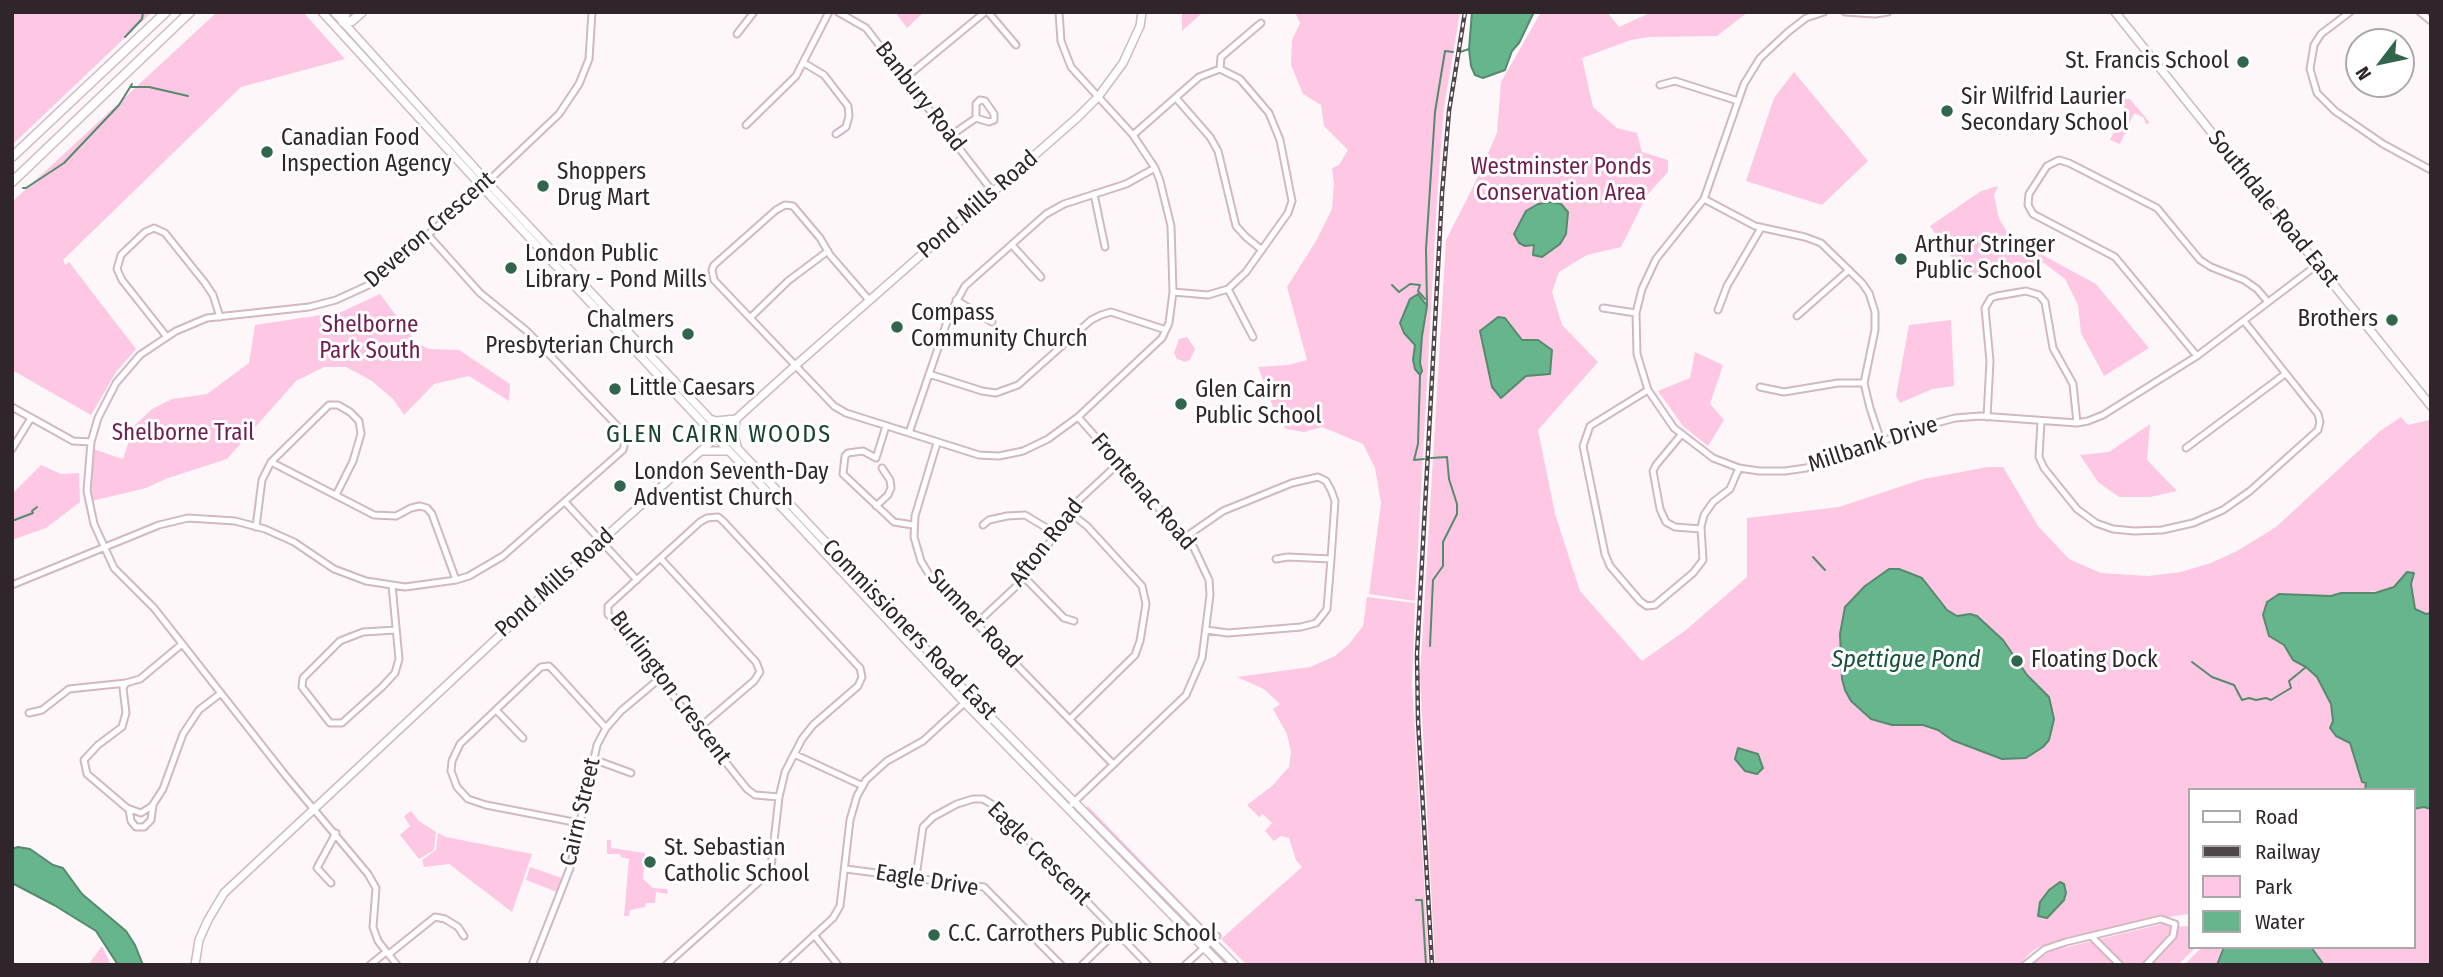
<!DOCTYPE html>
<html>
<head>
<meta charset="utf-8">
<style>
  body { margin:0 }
  #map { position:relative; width:2443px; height:977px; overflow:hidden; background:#fdf7fa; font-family:"Fira Sans Condensed",sans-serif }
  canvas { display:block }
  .frame { position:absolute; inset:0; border:14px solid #2f252a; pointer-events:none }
  .legend { position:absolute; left:2188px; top:788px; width:228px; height:161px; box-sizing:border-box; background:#fff; border:2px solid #aca8aa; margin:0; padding:9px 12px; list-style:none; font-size:21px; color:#2f252a }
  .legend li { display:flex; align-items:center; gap:14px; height:35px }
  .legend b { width:35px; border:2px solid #aca8aa }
  .north { position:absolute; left:2345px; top:28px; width:70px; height:70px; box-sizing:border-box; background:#fff; border:2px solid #aca8aa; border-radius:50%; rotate:238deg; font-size:19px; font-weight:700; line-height:28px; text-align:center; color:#2f252a }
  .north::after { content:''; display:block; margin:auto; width:24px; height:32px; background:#31664c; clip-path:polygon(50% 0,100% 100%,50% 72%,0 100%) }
</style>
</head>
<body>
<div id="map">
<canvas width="2443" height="977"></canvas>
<div class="frame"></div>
<ul class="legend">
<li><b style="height:9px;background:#fff"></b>Road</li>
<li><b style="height:9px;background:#4f464a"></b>Railway</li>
<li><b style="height:19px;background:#fec7e3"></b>Park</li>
<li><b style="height:19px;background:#66b58d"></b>Water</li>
</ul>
<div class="north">N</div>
</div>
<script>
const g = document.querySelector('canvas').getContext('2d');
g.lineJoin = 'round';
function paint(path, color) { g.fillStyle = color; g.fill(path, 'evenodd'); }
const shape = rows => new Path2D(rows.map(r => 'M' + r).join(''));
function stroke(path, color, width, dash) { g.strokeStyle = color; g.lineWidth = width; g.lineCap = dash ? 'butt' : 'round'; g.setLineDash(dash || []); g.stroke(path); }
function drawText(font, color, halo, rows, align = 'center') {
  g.font = font + ' "Fira Sans Condensed",sans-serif'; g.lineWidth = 6; g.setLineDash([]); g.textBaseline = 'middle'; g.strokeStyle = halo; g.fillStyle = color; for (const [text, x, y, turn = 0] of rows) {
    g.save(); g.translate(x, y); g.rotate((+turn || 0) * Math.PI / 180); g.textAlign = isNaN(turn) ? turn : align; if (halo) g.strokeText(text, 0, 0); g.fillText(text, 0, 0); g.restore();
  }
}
paint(shape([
  [12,12,152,12,12,145],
  [217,12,303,12,345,59,241,87,63,260,65,265,69,262,136,349,116,372,91,415,12,370,12,202],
  [895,12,924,12,907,28],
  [1175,12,1203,12,1182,31,1182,14],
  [1295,12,1460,12,1444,108,1437,199,1415,601,1369,594,1381,503,1375,468,1363,444,1322,427,1304,432,1286,429,1277,417,1258,367,1288,365,1307,360,1287,287,1316,241,1332,209,1334,184,1332,168,1339,165,1348,150,1324,126,1321,105,1303,94,1291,65,1292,40,1300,23],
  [1541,12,1607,12,1619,27,1652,12,1748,12,1717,36,1650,37,1631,40,1582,58,1593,107,1617,128,1637,133,1642,152,1668,160,1668,172,1647,195,1621,247,1587,255,1559,272,1552,292,1562,325,1598,362,1538,430,1555,514,1580,591,1642,661,1686,630,1747,577,1747,518,1839,507,1923,479,1988,467,2003,467,2038,526,2069,559,2101,573,2148,576,2181,572,2211,563,2237,551,2276,527,2380,431,2401,417,2408,425,2429,420,2431,613,2426,614,2415,609,2411,584,2414,574,2385,591,2341,593,2331,596,2269,636,2284,645,2293,660,2306,667,2317,677,2331,703,2333,721,2350,743,2362,782,2366,783,2365,790,2189,790,2189,914,2146,920,2041,946,2032,951,2019,965,1990,963,1989,965,1435,965,1420,676,1446,240,1473,187,1497,133,1501,82],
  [1884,572,1922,578,1947,610,1957,616,1971,614,2011,651,2027,675,2049,697,2054,719,2049,739,2043,747,2026,758,2002,759,1952,740,1938,730,1923,725,1892,725,1871,719,1851,701,1840,634,1845,607,1865,586],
  [1794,72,1868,161,1822,205,1746,181,1774,98],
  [2120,99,2130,99,2150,123,2146,124,2143,117,2134,113,2120,144,2110,140,2126,108,2115,103],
  [1998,186,1994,195,1999,219,2011,238,2096,284,2149,348,2104,376,2081,333,2078,305,2065,279,2044,263,2004,264,1986,268,1966,279,1930,226,1981,191],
  [380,294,417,343,429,349,459,350,510,384,509,401,469,376,434,384,404,415,393,399,372,381,346,367,324,367,296,381,227,459,168,478,146,488,92,501,90,478,93,449,123,459,134,426,152,409,172,399,207,394,249,363,255,325,341,312],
  [1951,320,1954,386,1932,389,1900,403,1896,396,1909,325],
  [1187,337,1195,349,1190,360,1185,362,1177,359,1174,353,1179,339],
  [1695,352,1723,365,1710,404,1724,420,1708,446,1683,426,1658,391,1690,378],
  [2150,424,2147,460,2177,491,2150,497,2119,497,2098,482,2080,455,2109,452],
  [41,465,61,474,79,473,80,502,46,528,12,540,12,494],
  [1367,597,1415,603,1412,683,1429,965,1247,965,1221,939,1302,867,1296,860,1289,838,1281,836,1274,841,1265,831,1272,823,1263,814,1259,817,1247,805,1272,786,1289,767,1291,752,1287,734,1273,709,1280,704,1264,689,1237,677,1310,667,1335,656,1349,644,1363,626],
  [1088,806,1211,933,1207,933,1137,862,1086,808],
  [2424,807,2431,809,2431,965,2324,965,2311,947,2413,947,2413,809],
  [411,811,419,821,436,832,434,850,419,859,400,835,410,826,404,816],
  [438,833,446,837,532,854,512,912,449,864,424,867,422,860,436,850],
  [607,840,611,840,611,848,645,853,643,879,653,888,667,889,668,894,656,892,655,903,646,903,645,907,630,910,629,916,624,916,629,859,621,857,620,854,607,854],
  [530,867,562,878,557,892,526,880],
  [2162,924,2170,927,2189,926,2189,947,2196,947,2178,965,2030,965,2051,951],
  [102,946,111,965,88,965],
  [2202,947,2224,947,2217,965,2184,965]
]), '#fec7e3');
const water = shape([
  [1472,12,1534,12,1519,43,1512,51,1505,70,1483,78,1475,75,1471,66,1469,49,1472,12],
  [1551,202,1561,204,1568,212,1566,234,1560,244,1542,257,1533,255,1534,245,1525,246,1519,243,1514,234,1526,211,1538,204,1551,202],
  [1418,294,1427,306,1422,336,1420,363,1422,371,1420,375,1415,369,1413,360,1415,345,1404,333,1400,323,1410,299,1418,294],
  [1498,317,1505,318,1522,340,1538,340,1552,350,1550,374,1526,376,1501,398,1492,387,1480,331,1498,317],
  [1889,569,1899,569,1922,578,1947,610,1957,616,1970,614,1977,616,2003,640,2027,675,2049,697,2054,719,2049,740,2043,747,2026,758,2002,759,1952,740,1938,730,1923,725,1892,725,1871,719,1851,701,1845,690,1842,679,1840,634,1845,607,1865,586,1889,569],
  [2407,572,2414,573,2411,584,2415,609,2426,614,2431,613,2431,809,2424,807,2413,809,2413,790,2365,790,2366,783,2362,782,2350,743,2336,736,2330,728,2333,721,2331,704,2317,677,2306,667,2293,660,2284,645,2269,636,2263,615,2267,602,2279,594,2331,596,2341,593,2375,593,2394,587,2407,572],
  [1738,748,1758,754,1763,768,1757,774,1745,771,1735,759,1738,748],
  [18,847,30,849,53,865,63,868,82,894,126,931,135,945,143,965,118,965,96,931,54,905,12,883,12,849,18,847],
  [2060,882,2064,884,2066,893,2064,900,2047,918,2038,916,2040,902,2049,890,2060,882],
  [2224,947,2311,947,2324,965,2217,965,2224,947]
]);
paint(water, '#66b58d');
stroke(water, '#568a6f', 2);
stroke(shape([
  [125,37,142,19,143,12],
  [1460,52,1469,49],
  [131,87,149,87,188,96],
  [23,188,26,188,64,163,119,105,132,84],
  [1392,285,1399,292,1410,284,1420,285,1418,291,1425,299],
  [1427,306,1426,249,1435,112,1445,51,1453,52],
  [1420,375,1418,444,1414,460,1424,459],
  [12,521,33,513,32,511,37,507],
  [1813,557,1825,570],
  [1430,646,1433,580,1443,566,1443,542,1457,514,1457,504,1449,479,1447,457,1431,458],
  [2192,662,2212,677,2234,685,2242,700,2249,698,2256,700,2266,698,2271,700,2291,688,2289,681,2306,667],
  [1416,900,1422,900,1426,965]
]), '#568a6f', 2);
const minor = shape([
  [838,12,866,28,993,192],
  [988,12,1016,45],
  [1824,12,1806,18,1788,32,1760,58,1744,84,1704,199,1656,259,1642,289,1636,313,1637,354,1648,390,1674,428,1713,458,1739,468,1759,471,1785,471,1806,468,1925,426,1955,418,1980,416,2077,423,2088,421,2103,415,2197,356,2317,265],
  [1845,12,1875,14,1888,12],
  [2350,12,2321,34,2314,45,2310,69,2317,93,2335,111,2383,144,2431,170],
  [2420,12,2431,21],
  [737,34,754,12],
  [804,63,824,75,848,106,849,116,846,127,836,134],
  [1220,69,1221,57,1261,23],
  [905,78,985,12],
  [1660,85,1675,81,1738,101],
  [1176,98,1210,137,1218,151,1236,226,1246,237,1262,250],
  [746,125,796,76,829,12],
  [1133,135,1199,77,1220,69,1240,79,1269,113,1280,140,1292,201,1288,213,1246,272,1228,289,1208,295,1173,292],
  [950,136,976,118,989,122,994,120,994,114,985,101,980,100,976,104,976,118],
  [1094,194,1105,247],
  [1704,199,1755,226,1805,237,1821,243,1862,283,1869,293,1875,312,1875,330,1864,383,1870,408,1881,441],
  [1012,245,1041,277],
  [1228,289,1253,337],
  [869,300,830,255,820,238,793,206,785,205,776,210,714,265,712,270,714,280,834,406,846,413,979,455,999,456,1023,451,1048,439,1078,417,1162,338,1169,323,1173,292,1171,226,1160,181,1155,168,1133,135,1071,67,1061,41,1059,12],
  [956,300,992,322],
  [1603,308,1636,313],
  [1718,310,1727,286,1761,228],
  [1797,316,1849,270],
  [750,318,788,281,828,251],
  [167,337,122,280,117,269,121,255,145,232,154,228,165,233,205,283,213,295,220,317],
  [2197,356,2115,257,2033,214,2028,205,2029,194,2047,166,2059,160,2069,163,2157,208,2200,260,2211,267,2244,280,2257,289,2268,302],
  [929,374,982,391,996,393,1018,385,1091,320,1101,315,1111,312,1166,330],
  [1760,387,1784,392,1838,383,1864,383],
  [1648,390,1590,426,1583,446,1605,554,1610,566,1640,601,1647,606,1655,605,1693,573,1703,560,1701,527,1704,515,1713,502,1730,489,1739,468],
  [12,407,73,441,91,442],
  [1987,417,1990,361,1985,308,1991,298,1997,296,2026,291,2039,295,2045,302,2053,348,2073,384,2077,423],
  [2041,421,2039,457,2044,468,2077,509,2096,523,2113,529,2134,531,2162,530,2193,523,2223,510,2250,491,2318,430,2320,422,2318,414,2244,321],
  [886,426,876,458,863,451,848,453,845,456,843,474,894,522,913,525],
  [909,433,950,313,965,286,1046,214,1064,204,1126,184,1155,168],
  [1681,435,1656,465,1653,471,1660,509,1666,522,1675,527,1701,529],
  [937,443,915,516,914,537,921,561,930,576,1113,764],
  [2186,448,2285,374],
  [12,449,31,418],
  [271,462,374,515,396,516,411,508,420,506,427,508,432,514,456,580],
  [565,502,637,580],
  [876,506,888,495,891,488,890,480,882,468],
  [1070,513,1087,526,1142,586,1146,604,1140,641,1135,655,1070,719],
  [983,525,989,520,1007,516,1025,515,1055,533],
  [256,527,262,480,271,462,329,405,338,405,350,412,359,421,361,434,353,461,336,495],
  [1184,538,1223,511,1292,483,1318,477,1326,481,1331,490,1335,501,1331,559,1327,609,1321,617,1316,623,1301,627,1228,633,1206,630],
  [661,559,756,662,760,672,754,681,699,728],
  [1276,559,1288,557,1331,559],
  [1025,578,1064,618,1074,621],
  [12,585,159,525,188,518,235,521,265,529,294,542,334,569,366,581,405,587,456,580,469,576,503,556,623,450,625,442,622,431,528,332,480,293,428,235],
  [392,585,399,659,395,673,382,687,342,723,330,723,302,687,303,678,340,641,363,632,396,630],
  [977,623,1025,578,1079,500,1118,464],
  [126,683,123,688,126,713,122,727,98,745,84,760,87,774,127,808,141,813,152,806,163,789,183,734,199,710,221,693],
  [496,710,523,738],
  [29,713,42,710,69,689,126,683,140,679,182,644],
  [794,754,863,786],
  [593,759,631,773],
  [1072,804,1186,695,1202,658,1210,595,1209,580,1194,548,1078,417],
  [129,809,131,821,136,827,144,827,151,820,153,805],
  [579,823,486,805,468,799,457,787,451,771,452,761,460,744,541,667,549,666,554,671,606,728],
  [846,869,984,887,1061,965],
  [916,877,923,827,933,817,957,804,973,799,983,799,995,806,1148,965],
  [331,883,317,868,336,833],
  [814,935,838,965],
  [2092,937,2120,965],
  [389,954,435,917,445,919,458,927,464,936],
  [370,965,386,952],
  [397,965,378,941,373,927,376,888,368,874,286,776,154,608,114,568,94,524,87,491,91,442,98,418,116,383,140,355,176,331,207,318,309,307,336,300,373,283,482,187,559,114,579,84,589,59,592,12],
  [532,965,570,868,597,745,606,728,621,711,659,679],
  [666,965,761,880,771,867,779,797,785,772,802,739,813,725,858,686,862,677,860,668,723,521,718,517,707,518,700,522,608,606,608,614,747,789,755,795,779,797],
  [782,965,833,918,840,906,850,820,857,796,866,780,887,761,923,741,971,697],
  [1082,965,1116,932],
  [1185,965,1217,936],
  [2025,965,2045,949,2066,942,2161,919,2175,924,2173,936,2146,965]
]);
const major = shape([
  [322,12,482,187,965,703,1221,965],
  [334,12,492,187,971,697,1235,965],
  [2115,12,2431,406],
  [710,419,716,421,736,419],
  [736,420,734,435,737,446],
  [702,451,728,451],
  [195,965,199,940,208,920,224,893,601,541,796,365,1078,117,1098,97,1123,63,1140,26,1142,12]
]);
const highway = shape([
  [346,12,343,22,352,21,362,12],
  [12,157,166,12],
  [12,182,190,12]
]);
stroke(minor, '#d1b8c4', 9);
stroke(major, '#d1b8c4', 10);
stroke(highway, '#d1b8c4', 11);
stroke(minor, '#fff', 5);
stroke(major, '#fff', 7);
stroke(highway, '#fff', 8);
const rail = shape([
  [1432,965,1418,720,1417,654,1442,194,1449,111,1465,12]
]);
stroke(rail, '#4f464a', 4.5);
stroke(rail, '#fff', 2, [5]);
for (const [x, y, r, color] of [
  [2243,62,7,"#31664c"],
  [1947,111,7,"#31664c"],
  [267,152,7,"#31664c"],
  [543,186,7,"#31664c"],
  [1901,259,7,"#31664c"],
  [511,268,7,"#31664c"],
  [2392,320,7,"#31664c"],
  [897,327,7,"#31664c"],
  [688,334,7,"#31664c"],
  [615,389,7,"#31664c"],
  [1181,404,7,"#31664c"],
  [620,486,7,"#31664c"],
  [2017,661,7,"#31664c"],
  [650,862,7,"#31664c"],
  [934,935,7,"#31664c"]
]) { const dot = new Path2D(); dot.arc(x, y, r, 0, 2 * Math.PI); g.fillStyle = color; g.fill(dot); stroke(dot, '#fff', 2.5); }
drawText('23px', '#2f252a', '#fff', [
  ["St. Francis School",2229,62,"right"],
  ["Sir Wilfrid Laurier",1961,98],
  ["Secondary School",1961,124],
  ["Canadian Food",281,139],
  ["Inspection Agency",281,165],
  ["Shoppers",557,173],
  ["Drug Mart",557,199],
  ["Arthur Stringer",1915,246],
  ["Public School",1915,272],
  ["London Public",525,255],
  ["Library - Pond Mills",525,281],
  ["Compass",911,314],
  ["Community Church",911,340],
  ["Brothers",2378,320,"right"],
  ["Chalmers",674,321,"right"],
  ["Presbyterian Church",674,347,"right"],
  ["Little Caesars",629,389],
  ["Glen Cairn",1195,391],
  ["Public School",1195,417],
  ["London Seventh-Day",634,473],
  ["Adventist Church",634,499],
  ["Floating Dock",2031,661],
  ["St. Sebastian",664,849],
  ["Catholic School",664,875],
  ["C.C. Carrothers Public School",948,935]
], 'left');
drawText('23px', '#2f252a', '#fff', [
  ["Banbury Road",920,97,52],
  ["Pond Mills Road",978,205,-41],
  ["Southdale Road East",2273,209,51],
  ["Deveron Crescent",430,230,-41],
  ["Millbank Drive",1873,445,-18],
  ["Frontenac Road",1143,492,49],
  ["Afton Road",1047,543,-52],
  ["Pond Mills Road",555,583,-42],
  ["Sumner Road",974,619,47],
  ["Commissioners Road East",909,630,46],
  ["Burlington Crescent",670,688,53],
  ["Cairn Street",581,812,-77],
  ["Eagle Crescent",1039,854,45],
  ["Eagle Drive",927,881,9]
]);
drawText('23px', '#701d51', '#fff', [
  ["Westminster Ponds",1561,168],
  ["Conservation Area",1561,194],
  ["Shelborne",370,326],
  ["Park South",370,352],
  ["Shelborne Trail",183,434]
]);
g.letterSpacing = '2px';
drawText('24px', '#17422e', '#fff', [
  ["GLEN CAIRN WOODS",719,435]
]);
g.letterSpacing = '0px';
drawText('italic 24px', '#135237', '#fff', [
  ["Spettigue Pond",1906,660]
]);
</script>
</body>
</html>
